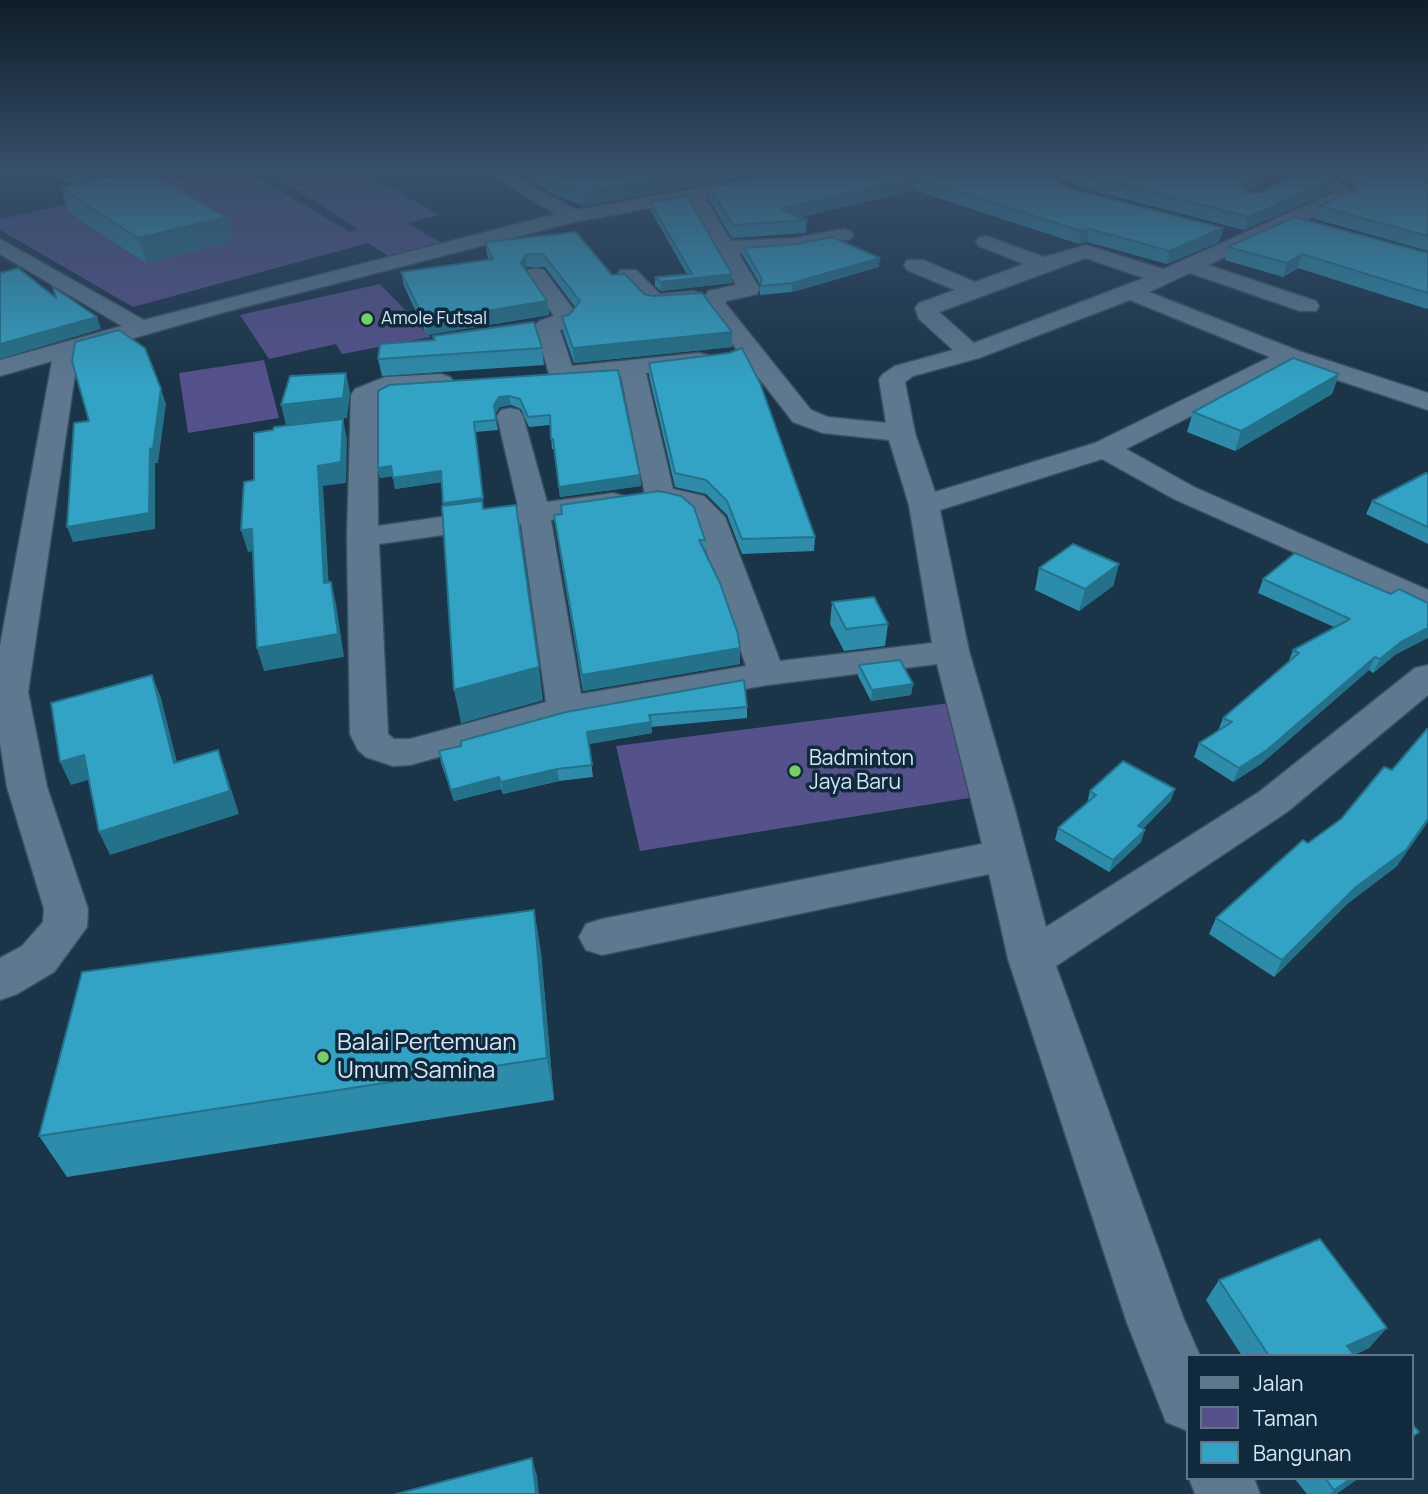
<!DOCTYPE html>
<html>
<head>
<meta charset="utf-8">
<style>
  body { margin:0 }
  #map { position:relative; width:1428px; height:1494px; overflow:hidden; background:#1a3448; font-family:Manrope,sans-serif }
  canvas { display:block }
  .legend { position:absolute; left:1186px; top:1354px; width:228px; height:126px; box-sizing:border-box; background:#102a3d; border:2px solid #607586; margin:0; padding:9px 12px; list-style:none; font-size:21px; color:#d7e6f3 }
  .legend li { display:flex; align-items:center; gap:14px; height:35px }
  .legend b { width:35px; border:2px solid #607586 }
</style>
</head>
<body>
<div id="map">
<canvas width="1428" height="1494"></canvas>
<ul class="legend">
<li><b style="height:9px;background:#5d788f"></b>Jalan</li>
<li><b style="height:19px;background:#55518a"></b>Taman</li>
<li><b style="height:19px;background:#33a3c5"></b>Bangunan</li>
</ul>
</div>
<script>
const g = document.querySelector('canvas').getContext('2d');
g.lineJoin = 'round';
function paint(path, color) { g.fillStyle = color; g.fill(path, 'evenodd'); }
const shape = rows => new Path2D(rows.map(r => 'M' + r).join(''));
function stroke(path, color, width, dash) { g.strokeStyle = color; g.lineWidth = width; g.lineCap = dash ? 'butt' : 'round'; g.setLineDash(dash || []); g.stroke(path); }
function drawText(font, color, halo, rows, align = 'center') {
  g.font = font + ' Manrope,sans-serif'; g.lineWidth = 7; g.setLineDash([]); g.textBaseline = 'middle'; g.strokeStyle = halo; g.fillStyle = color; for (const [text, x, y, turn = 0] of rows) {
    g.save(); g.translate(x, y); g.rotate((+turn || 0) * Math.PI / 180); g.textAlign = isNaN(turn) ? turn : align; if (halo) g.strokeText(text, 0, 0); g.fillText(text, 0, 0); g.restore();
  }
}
paint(shape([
  [209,173,249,173,350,232,358,229,269,173,365,173,439,215,407,223,448,247,396,261,368,243,133,307,0,230,0,219],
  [380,284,431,337,342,354,336,344,269,359,240,315],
  [264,360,279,418,188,433,179,373],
  [950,703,975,797,640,851,616,746]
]), '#55518a');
const street = shape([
  [487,173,510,173,576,210,782,173,824,173,815,178,705,198,731,241,796,238,843,229,850,231,853,235,850,239,796,250,739,254,760,289,757,294,726,301,726,304,811,410,828,417,886,423,879,379,883,374,895,366,953,350,919,319,915,308,919,303,955,290,907,270,904,265,907,260,923,260,975,282,1024,264,979,246,976,242,979,238,986,236,1044,257,1086,245,1163,269,1334,193,1302,173,1325,173,1353,191,1356,195,1353,199,1208,265,1316,301,1319,306,1316,311,1300,311,1190,273,1149,292,1299,351,1428,393,1428,410,1292,365,1126,449,1194,487,1428,590,1428,612,1174,499,1102,459,940,510,969,651,1015,810,1046,927,1259,792,1415,668,1428,665,1428,695,1287,812,1056,966,1183,1317,1200,1356,1188,1356,1188,1431,1166,1422,1127,1323,1008,959,989,874,602,955,586,950,579,937,586,924,602,919,982,844,937,664,767,685,567,721,410,765,393,766,366,757,358,750,350,734,347,537,351,395,355,389,385,377,441,374,450,377,454,382,450,387,441,390,390,392,377,399,378,526,518,506,497,416,501,410,510,408,519,410,523,416,547,502,613,493,624,496,628,502,624,508,613,511,551,520,581,694,746,666,696,521,683,509,650,501,645,495,621,376,562,382,553,379,549,374,535,326,539,321,554,316,525,275,528,270,536,268,544,270,579,317,569,327,560,330,572,366,699,353,708,355,711,360,708,365,699,367,646,373,673,489,704,496,725,517,780,661,932,643,909,505,889,440,823,433,793,422,706,310,703,305,704,298,701,303,693,305,654,308,646,306,617,275,620,270,636,270,660,294,693,291,701,293,704,298,708,291,736,285,688,201,574,222,225,312,78,354,28,692,47,787,88,909,87,927,54,972,17,994,0,1000,0,958,22,946,43,922,44,909,7,787,0,743,0,646,52,361,0,376,0,360,122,326,0,254,0,239,144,320,556,214,487,173],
  [1086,258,1144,278,974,343,939,312,1086,258],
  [1130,300,1270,357,1095,443,935,492,915,433,905,382,913,376,979,358,1130,300],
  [521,524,546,702,410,739,394,739,388,734,379,544,521,524],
  [1189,1478,1254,1478,1260,1494,1195,1494,1189,1478]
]);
stroke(street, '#395060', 3);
paint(street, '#5d788f');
paint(shape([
  [51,173,178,173,157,178,226,217,232,241,146,263,69,212,61,188,72,186],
  [516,173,765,173,583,206,555,195],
  [787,173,1043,173,1068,188,1223,228,1219,242,1167,264,1087,242,1079,244,914,190,800,217,807,220,806,233,732,238,709,200,709,187],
  [1054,173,1280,173,1246,191,1248,193,1328,193,1244,230,1081,188],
  [1331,173,1428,173,1428,251,1315,219,1319,206,1355,190,1352,185],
  [650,202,732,283,661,291,655,286,655,277,687,274,651,211],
  [576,232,612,275,644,294,732,332,732,347,574,363,563,332,562,317,570,314,575,307,545,267,527,267,526,270,547,301,549,315,427,335,404,286,401,272,489,260,487,255,485,242],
  [1228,247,1428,253,1428,308,1427,309,1298,268,1283,277,1225,260],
  [744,248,879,267,792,292,760,295,760,284,743,256],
  [433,336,542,348,544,365,382,376,378,359,434,340],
  [649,363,815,537,814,551,742,554,727,515,706,494,675,487,649,376],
  [618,370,640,475,641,486,560,497,554,449,552,449,550,425,529,427,521,409,511,405,500,407,495,414,498,430,476,432,483,508,543,700,461,723,442,482,395,489,393,476,380,478,378,468,378,391],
  [1339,374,1332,394,1235,451,1187,432,1193,412],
  [1428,474,1428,544,1366,514,1372,501],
  [554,515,705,540,705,553,740,648,740,664,583,691,556,531],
  [1295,553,1395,655,1373,673,1369,670,1261,764,1233,782,1194,757,1199,743,1218,731,1223,718,1288,663,1293,650,1334,627,1258,593,1263,579],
  [1119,564,1113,586,1079,611,1035,590,1039,568],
  [832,602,888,624,885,646,844,651,830,624],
  [859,665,913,684,911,695,871,701,858,676],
  [747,707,747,718,651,727,652,733,589,744,593,777,559,781,503,794,501,789,454,801,441,763,439,751,461,746,566,712],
  [1090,791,1171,800,1143,829,1141,842,1109,872,1055,840,1058,828,1087,803],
  [1308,843,1397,866,1347,904,1274,977,1209,934,1216,918],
  [534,910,541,953,554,1100,67,1177,39,1136],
  [1219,1280,1369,1348,1354,1355,1355,1356,1242,1356,1206,1300],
  [1294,1478,1359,1478,1336,1494,1307,1494]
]), '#2c8ca9');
paint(shape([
  [77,173,178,173,84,193],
  [696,173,765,173,583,206,582,193],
  [1259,173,1280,173,1243,193,1242,186,1246,180],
  [915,178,914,190,781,222,781,209],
  [1332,180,1328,193,1244,230,1248,217],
  [226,217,232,241,146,263,138,238],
  [1223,228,1219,242,1167,264,1170,251],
  [1089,229,1087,242,1079,244,1081,231],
  [526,254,527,267,523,276,521,263],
  [1302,254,1298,268,1283,277,1287,263],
  [880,258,879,267,792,292,792,283],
  [732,274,732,283,661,291,661,282],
  [547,301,549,315,427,335,425,321],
  [97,317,101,329,0,359,0,344],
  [732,332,732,347,574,363,573,348],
  [346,373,350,392,347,418,286,425,281,405],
  [1339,374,1332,394,1235,451,1241,431],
  [161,389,166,404,158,463,155,463,155,529,73,542,67,527,150,449],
  [509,396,511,405,500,407,495,415,494,405,499,397],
  [343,419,347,439,346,483,323,486,330,605,324,583,318,466],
  [474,422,484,508,445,514,443,503],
  [391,466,393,476,380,478,378,468],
  [441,471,443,482,395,489,393,478],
  [640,475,641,486,560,497,559,487],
  [252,529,259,550,248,552,241,530],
  [1119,564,1113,586,1079,611,1085,589],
  [331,582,336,604,344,657,264,671,257,648],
  [1428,628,1428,638,1395,655,1373,673,1380,659,1401,642],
  [740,648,740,664,583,691,582,675],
  [1375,657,1369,670,1261,764,1233,782,1239,768],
  [539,667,543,700,461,723,454,690],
  [152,675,161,698,183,786,174,763],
  [913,684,911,695,871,701,872,690],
  [651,722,652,733,589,744,587,732],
  [218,750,226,773,239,814,110,855,99,832],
  [84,755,95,778,71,785,60,762],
  [557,769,559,781,503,794,501,782],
  [499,777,501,789,454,801,451,790],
  [1175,789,1171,800,1134,838,1138,826],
  [1428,819,1428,822,1397,866,1347,904,1274,977,1282,960,1356,887],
  [1145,830,1141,842,1109,872,1113,860],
  [534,910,541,953,554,1100,547,1058],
  [1387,1328,1369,1348,1351,1356,1347,1346],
  [532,1458,537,1476,539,1494,536,1494],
  [1352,1478,1359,1478,1336,1494,1330,1494]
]), '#24728a');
const building = shape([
  [130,173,150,173,226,217,138,238,61,188,130,173],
  [537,173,696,173,582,193,553,182,537,173],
  [787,173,1043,173,1068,188,1223,228,1170,251,1089,229,1081,231,915,178,781,209,807,220,733,225,709,187,787,173],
  [1080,173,1259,173,1246,180,1242,186,1248,193,1263,192,1298,173,1320,173,1332,180,1248,217,1080,173],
  [1357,173,1428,173,1428,236,1319,206,1358,189,1363,182,1357,173],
  [687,196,732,274,661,282,655,277,692,274,650,202,687,196],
  [1294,217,1428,253,1428,293,1302,254,1287,263,1228,247,1294,217],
  [576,232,612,275,625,274,644,294,653,296,702,293,732,332,573,348,562,317,570,314,580,301,543,254,526,254,521,263,547,301,425,321,401,272,493,259,485,242,576,232],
  [832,237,880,258,792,283,760,286,762,279,744,248,797,244,832,237],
  [18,268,56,298,53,287,97,317,0,344,0,273,18,268],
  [534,322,542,348,378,359,380,344,435,340,433,336,534,322],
  [119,330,145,348,161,389,153,448,150,449,149,513,67,527,74,423,89,421,72,361,75,342,119,330],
  [742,348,760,383,815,537,742,539,727,501,706,480,675,473,649,363,729,353,742,348],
  [1293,358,1339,374,1241,431,1193,412,1293,358],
  [618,370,640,475,559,487,553,439,551,439,550,415,528,417,520,399,509,396,499,397,494,405,496,420,474,422,483,498,443,503,441,471,393,478,391,466,378,468,378,391,389,385,618,370],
  [346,373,343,398,281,405,290,376,346,373],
  [343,419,341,462,318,466,324,583,331,582,338,634,257,648,252,529,241,530,244,482,254,480,254,433,273,430,274,427,343,419],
  [1426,473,1428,474,1428,527,1372,501,1426,473],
  [659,491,681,496,694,507,705,540,699,540,720,583,738,634,740,648,582,675,554,515,562,514,561,505,659,491],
  [482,501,483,509,516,505,539,667,454,690,442,506,482,501],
  [1073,544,1119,564,1085,589,1039,568,1073,544],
  [1295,553,1391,594,1399,589,1428,603,1428,628,1401,642,1380,659,1375,657,1267,750,1239,768,1199,743,1232,722,1223,718,1299,653,1293,650,1350,619,1263,579,1295,553],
  [874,597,888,624,846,629,832,602,874,597],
  [900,660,913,684,872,690,859,665,900,660],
  [152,675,174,763,218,750,230,791,99,832,84,755,60,762,51,703,152,675],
  [744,680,747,707,649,715,651,722,587,732,592,765,557,769,501,782,499,777,451,790,439,751,461,746,461,741,566,712,744,680],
  [1427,729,1428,730,1428,819,1406,850,1356,887,1282,960,1216,918,1303,840,1308,843,1341,819,1384,767,1392,770,1427,729],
  [1123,761,1175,789,1138,826,1145,830,1113,860,1058,828,1096,795,1090,791,1123,761],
  [534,910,547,1058,39,1136,82,972,534,910],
  [1320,1239,1387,1328,1347,1346,1355,1356,1269,1356,1219,1280,1320,1239],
  [1412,1424,1419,1432,1412,1437,1412,1424],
  [532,1458,536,1494,396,1494,532,1458],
  [1325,1478,1352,1478,1334,1490,1325,1478]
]);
paint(building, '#33a3c5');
stroke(building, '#24728a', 2);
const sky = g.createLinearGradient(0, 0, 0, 382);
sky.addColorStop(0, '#0e1d28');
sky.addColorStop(0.45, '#38506a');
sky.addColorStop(1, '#38506a00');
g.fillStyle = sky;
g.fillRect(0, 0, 1428, 382);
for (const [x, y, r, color] of [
  [367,319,7,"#73d25d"],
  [795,771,7,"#73d25d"],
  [323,1057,7,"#73d25d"]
]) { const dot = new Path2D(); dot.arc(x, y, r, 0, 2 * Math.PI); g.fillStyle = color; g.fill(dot); stroke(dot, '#102a3d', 2.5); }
drawText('18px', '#d7e6f3', '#102a3d', [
  ["Amole Futsal",381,319]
], 'left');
drawText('21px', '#d7e6f3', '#102a3d', [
  ["Badminton",809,759],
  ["Jaya Baru",809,783]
], 'left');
drawText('24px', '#d7e6f3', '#102a3d', [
  ["Balai Pertemuan",337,1043],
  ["Umum Samina",337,1071]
], 'left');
</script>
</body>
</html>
